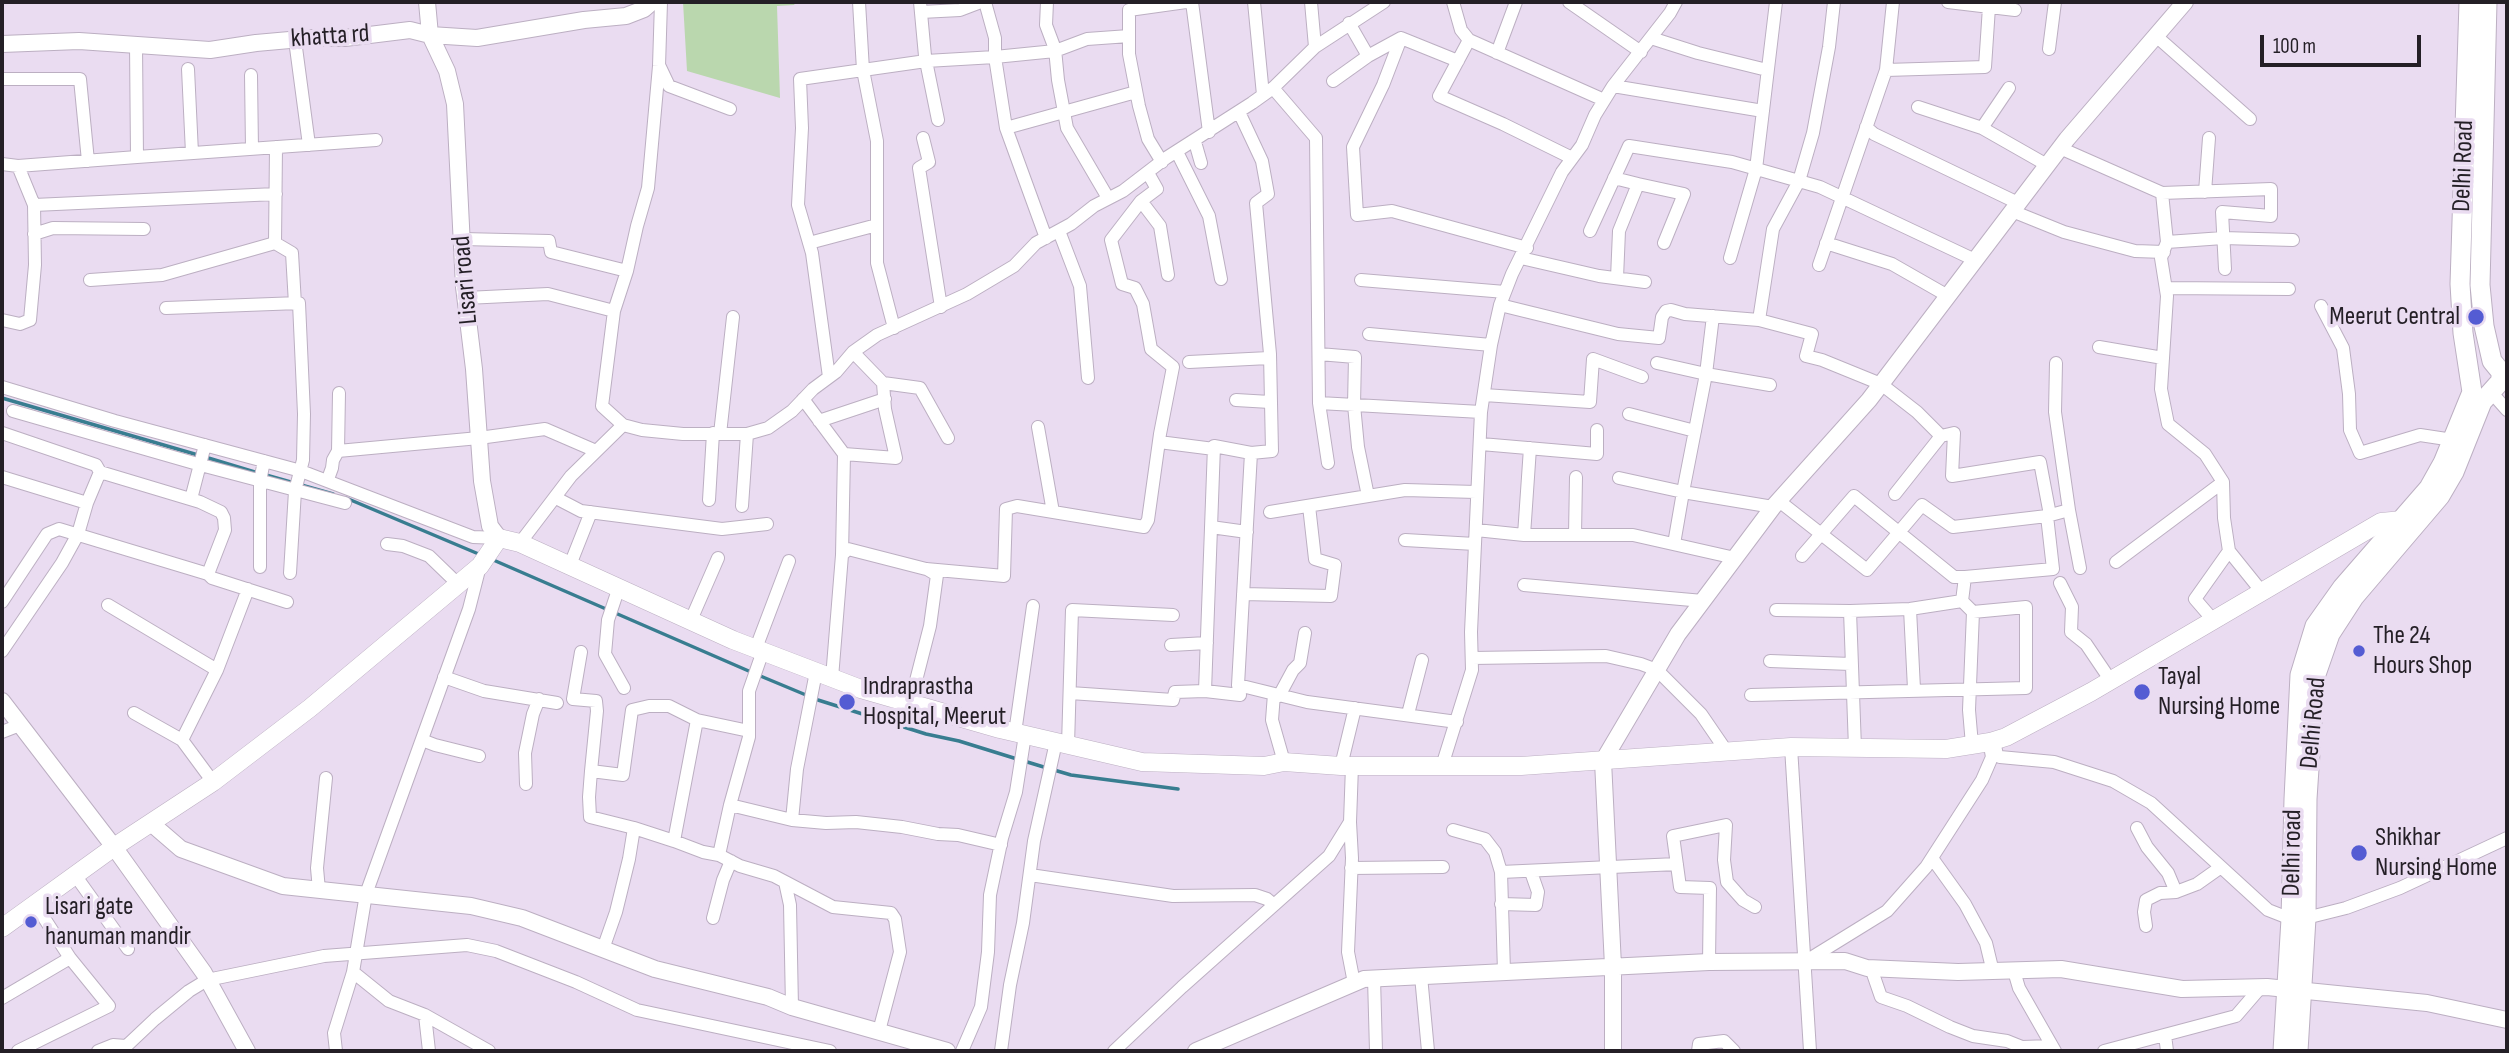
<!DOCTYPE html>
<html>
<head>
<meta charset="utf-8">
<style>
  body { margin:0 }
  #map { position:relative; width:2509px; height:1053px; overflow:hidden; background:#eadcf1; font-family:"Sofia Sans Condensed",sans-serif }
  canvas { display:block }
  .frame { position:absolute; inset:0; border:4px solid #241f26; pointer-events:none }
  .scale { position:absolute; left:2260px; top:35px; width:161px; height:32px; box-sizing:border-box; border:4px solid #241f26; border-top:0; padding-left:9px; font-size:21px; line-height:24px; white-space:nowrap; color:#241f26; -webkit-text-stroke:5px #eadcf1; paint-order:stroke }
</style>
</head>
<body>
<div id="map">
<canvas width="2509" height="1053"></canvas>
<div class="frame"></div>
<div class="scale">100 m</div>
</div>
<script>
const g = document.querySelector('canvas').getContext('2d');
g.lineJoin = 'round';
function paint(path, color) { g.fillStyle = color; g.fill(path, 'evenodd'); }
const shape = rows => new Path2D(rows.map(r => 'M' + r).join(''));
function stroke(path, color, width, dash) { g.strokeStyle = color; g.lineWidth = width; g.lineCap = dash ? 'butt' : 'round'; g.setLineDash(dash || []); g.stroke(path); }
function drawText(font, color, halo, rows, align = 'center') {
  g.font = font + ' "Sofia Sans Condensed",sans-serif'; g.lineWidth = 7; g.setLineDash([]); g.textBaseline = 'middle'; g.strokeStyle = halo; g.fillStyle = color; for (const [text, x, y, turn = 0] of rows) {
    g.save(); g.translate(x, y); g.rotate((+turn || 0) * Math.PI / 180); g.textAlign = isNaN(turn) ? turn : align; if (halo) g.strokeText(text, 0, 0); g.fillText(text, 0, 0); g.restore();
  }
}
paint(shape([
  [683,2,796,2,794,5,777,6,780,98,687,71]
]), '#bad7ae');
stroke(shape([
  [2,398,198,455],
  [205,457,258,473],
  [266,475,333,494],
  [346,498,481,555],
  [491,559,751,672],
  [758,675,818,700,926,734,959,741,1017,759],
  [1024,761,1047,768],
  [1054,770,1071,775,1178,789]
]), '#387d90', 3.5);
const minor = shape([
  [859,2,863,70,877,141,877,263,894,328],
  [920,2,925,56,938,120],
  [985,2,995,38,995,57,1055,51,1087,39,1129,36],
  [1047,2,1046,25,1055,49,1058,80,1067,128,1108,198],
  [1192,2,1209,132],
  [1254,2,1263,95],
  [1311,2,1315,47],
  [1453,2,1461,30,1469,40],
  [1569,2,1641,52],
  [1948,2,2015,10],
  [921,12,960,10,981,2],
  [1349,23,1368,56,1401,38,1458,61],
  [2156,36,2250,119],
  [1401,38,1383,85,1353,147,1357,215,1392,211,1527,248],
  [1651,38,1698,53,1767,70],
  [295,40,309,145],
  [136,44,137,157,376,140],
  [2049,49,2055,2],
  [1497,53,1516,2],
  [660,67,669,86,730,109],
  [188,69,192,153],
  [1886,70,1985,67,1989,7],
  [251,75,252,149],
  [2,79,80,79,88,161],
  [1333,81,1368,56],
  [1613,86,1763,111],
  [1273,88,1316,138,1319,403,1328,463],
  [1918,107,1982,128,2047,165],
  [1239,112,1262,161,1268,194,1256,203,1270,354,1272,451,1251,453,1238,685,1307,702,1457,722],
  [1866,127,1874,134,2018,203],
  [1006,128,1136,92],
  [1982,128,2009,88],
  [923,138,929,162,919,168,941,307],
  [1195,142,1201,163],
  [276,147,275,243,292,253,295,304],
  [2060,148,2162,193,2167,242,2161,258,2167,296,2161,389,2168,424,2205,454,2223,482,2224,518,2229,551,2262,592],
  [1177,152,1209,216,1221,279],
  [1572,158,1503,124,1439,96,1469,40,1604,100],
  [1162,162,1148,139,1139,106,1129,54,1129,10,1186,2],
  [2,164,18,166,137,157],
  [1614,178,1638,184,1619,231,1617,278],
  [1638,184,1684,194,1664,243],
  [2205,192,2209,138],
  [2162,193,2271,189,2271,216,2222,212,2225,269],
  [1141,201,1157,189,1148,173],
  [34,205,276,194],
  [2012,211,2064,232,2135,251,2164,252],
  [1059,231,1080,286,1088,378],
  [1590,231,1629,146,1732,162,1820,187,1975,260],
  [34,234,53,228,144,229],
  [462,239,549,241,551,252,627,271,614,311,548,294,466,298],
  [2167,242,2223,238,2293,240],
  [809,243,877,225],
  [1826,243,1892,264,1948,296],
  [1521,258,1599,276,1645,282],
  [1730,258,1756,169,1776,2],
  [1819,265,1886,70,1893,2],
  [627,271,637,226,648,188,659,66,661,2],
  [90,280,162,275,275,243],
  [1361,280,1505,292],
  [2166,288,2289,289],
  [1500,305,1618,334,1659,338,1662,317,1666,311,1671,310,1685,314,1759,320,1773,229,1799,181,1813,133,1829,47,1834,2],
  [2321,306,2343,348,2349,394,2350,430,2360,453,2420,435,2453,440],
  [166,308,299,303,304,414,303,460,295,491,290,573],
  [614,311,602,406,623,425],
  [1713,316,1706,374,1770,385],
  [2,320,20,324,30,320,35,265,34,205,18,166],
  [1759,320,1812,334,1806,356,1822,360,1881,384,1917,412,1941,436,1895,494],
  [1369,334,1491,345],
  [2099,347,2163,358],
  [1319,354,1355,357,1354,405,1358,447,1368,496],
  [1189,362,1269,358],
  [1657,363,1706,374,1683,492,1773,507],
  [829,377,812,253,798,205,802,128,800,79,926,61,995,57,1006,128,1046,238],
  [883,383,920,388,948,438],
  [2,387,115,421,301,471,473,537,499,538],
  [2491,392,2507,410],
  [1484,395,1590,402,1593,359,1642,377],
  [803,399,844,454,842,555],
  [1236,400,1270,402],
  [1319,403,1481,412],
  [13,411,201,465,345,503],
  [1629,414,1695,431],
  [819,421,885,399],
  [1038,427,1053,512],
  [2,433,96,465,100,472,87,503,78,534,62,563,2,651],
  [720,434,733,317],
  [1941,436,1954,433,1952,476,2040,462,2050,515],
  [1159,442,1214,449],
  [1481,444,1597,454,1597,430],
  [338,451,479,438,545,429,596,451],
  [844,454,896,458,885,409,883,383,853,352],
  [100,472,200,502,221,512,224,518,225,530,208,574],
  [2,477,87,503],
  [1619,478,1683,492,1674,544],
  [328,479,332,468,333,460,338,451,339,393],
  [556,498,581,511,722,529,767,524],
  [191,499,205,445],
  [709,500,713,433],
  [1779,501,1867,570,1922,505,1953,527,2047,516,2053,569,1965,577,1962,601,1973,612,1969,710,1972,745],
  [742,506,747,434],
  [2069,510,2080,568],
  [1270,512,1405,490,1476,492],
  [2047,516,2069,510,2055,412,2056,363],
  [1211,527,1247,532],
  [1476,530,1524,535,1633,535,1735,558],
  [1524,535,1530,448],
  [1575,535,1576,477],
  [1405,540,1475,544],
  [520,543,571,476,623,425,642,430,683,434,747,434,768,428,792,411,813,389,836,372,853,352,877,335,967,294,1014,266,1036,243,1071,224,1094,206,1123,191,1166,158,1252,103,1273,88,1315,47,1384,2],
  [387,544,403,546,429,556,458,584],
  [1802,556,1854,496,1954,577,1965,577],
  [2116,562,2223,482],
  [570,565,591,512],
  [260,567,260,481,264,461],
  [2060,583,2072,607,2071,632,2086,644,2111,681],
  [1524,585,1703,601],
  [619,587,608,620,605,654,624,688],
  [1243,594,1331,596,1335,565,1315,559,1309,506],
  [2,602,47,534,59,529,208,574,212,578,287,602],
  [108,605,217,670],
  [1910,609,1914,689],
  [1776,610,1850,611],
  [691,620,718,558],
  [2214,621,2195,599,2229,551],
  [1171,645,1207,643],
  [756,648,789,561],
  [581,652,573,699,596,701,597,711,591,771],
  [1472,658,1606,656,1641,664,1657,670,1701,714,1727,752],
  [1770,661,1851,664],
  [816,672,797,769,792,820,826,823,856,822,902,827,938,834,958,835,1001,845],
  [444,677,484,691,557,703],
  [832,678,842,555,848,549,926,569,1004,576,1006,509,1017,506,1144,527,1148,520,1160,434,1173,367,1151,349,1143,304,1135,288,1122,284,1111,240,1141,201,1160,226,1168,275],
  [1238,685,1240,695,1205,691,1214,446,1251,453],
  [1070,693,1173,700,1175,692,1205,691],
  [1274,694,1272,720,1284,762],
  [1751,695,2026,688,2026,607,1973,612],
  [1279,696,1293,670,1300,663,1305,633],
  [910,704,930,626,937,575,927,569],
  [134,713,182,740,213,782],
  [1408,714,1422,660],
  [2,732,20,725],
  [1015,733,1033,606],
  [182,740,217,670,248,589],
  [422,740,435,745,479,756],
  [1994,741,1997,755,2000,757,2054,762,2113,781,2151,803,2268,910,2291,919,2306,918,2346,908,2400,888,2507,838],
  [1068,745,1072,610,1173,615],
  [1791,747,1810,1051],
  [1855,748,1850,611,1910,609,1962,601],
  [1341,766,1355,708],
  [1442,766,1472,670,1471,632,1481,412,1491,345,1500,305,1512,274,1562,172,1582,145,1595,115,1613,86,1670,13,1676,2],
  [526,784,525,753,533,714,539,699],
  [730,805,749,737,749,691,763,651],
  [792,820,730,805,719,855,740,866,774,876,833,907,891,913,895,919,900,952,879,1031],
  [1350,822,1352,858,1348,952,1354,983],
  [634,828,590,817,589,797,591,771,623,775,632,710,649,706,669,706,697,720],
  [2137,828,2147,847,2168,873,2176,892,2197,884,2221,867],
  [1453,830,1485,839,1495,852,1501,872],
  [719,855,703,852,674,841,697,720,749,731],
  [1932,858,1965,904,1986,943,1993,972],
  [1351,868,1443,867],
  [75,875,128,949],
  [1030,875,1173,896,1255,895,1267,899,1274,905],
  [785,882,790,905,792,1007],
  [319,890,317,868,326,778],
  [35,904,70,958],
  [1501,904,1536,905,1538,892,1531,872],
  [713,918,723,880,731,861],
  [2146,926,2144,912,2146,900,2160,893,2176,892],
  [603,949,616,912,629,859,634,828,674,841],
  [1806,961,1887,911,1926,867,1982,780,1992,757,1990,746],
  [1709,962,1710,888,1680,887,1673,836,1726,825,1724,860,1727,882,1743,900,1755,907],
  [1871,968,1881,997,1907,1006,1950,1027,1973,1036,2007,1041,2022,1047,2051,1046],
  [2014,971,2019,988,2055,1051],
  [353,972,389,1001,425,1015,489,1051],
  [1504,972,1501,872,1677,864],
  [1421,976,1428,1051],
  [1374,978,1376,1051],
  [2,998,70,958,109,1006,18,1051],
  [425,1015,429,1051],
  [2165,1035,2167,1051],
  [98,1051,113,1045,126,1046],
  [121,1051,155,1019,189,991,207,980,324,956,467,945,496,951,576,982,637,1010,830,1051],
  [336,1051,334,1033,353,972,366,894,469,609,480,566],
  [962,1051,981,1007,988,952,990,895,1002,838,1016,792,1025,735],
  [1001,1051,1010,985,1023,923,1034,841,1056,742],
  [1114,1051,1182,987,1329,856,1350,822,1352,766],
  [1698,1051,1699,1044,1724,1041,1734,1051],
  [2104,1051,2236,1016,2261,987]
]);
const tertiary = shape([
  [427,2,430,35,447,71,455,104,464,287,474,369,482,481,490,526,499,538],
  [2,44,79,41,210,50,256,43,312,38,345,38,410,30,430,35,477,38,584,20,626,16,644,9,652,2],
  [2,701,114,847,204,973,247,1051],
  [152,824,181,849,283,886,471,906,522,918,655,969,768,997,792,1007,947,1051],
  [1196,1051,1364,979,1709,962,1845,961,1867,968,1958,972,2061,969,2182,989,2267,987,2427,1003,2507,1020],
  [1613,1051,1613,966,1603,761,1678,634,1773,507,1869,400,2067,139,2185,2]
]);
const secondary = shape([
  [2,928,114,847,213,782,310,708,480,566,499,538,520,543,733,640,861,689,1000,729,1142,762,1264,766,1284,762,1341,766,1521,766,1791,747,1946,749,1990,742,2006,737,2091,692,2381,522,2403,520,2409,525]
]);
const primary = shape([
  [2487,2,2480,285,2484,326,2492,361,2501,372,2501,378],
  [2283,1051,2291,919,2294,799,2300,675,2315,626,2342,588,2429,488,2443,463,2472,392,2463,333,2460,284,2469,2],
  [2298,1051,2306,918,2307,799,2315,677,2330,634,2354,597,2440,496,2454,472,2482,402,2507,374]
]);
stroke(minor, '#bcafc2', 14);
stroke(tertiary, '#bcafc2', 18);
stroke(secondary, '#bcafc2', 19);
stroke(primary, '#bcafc2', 21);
stroke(minor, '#fff', 12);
stroke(tertiary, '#fff', 16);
stroke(secondary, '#fff', 18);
stroke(primary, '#fff', 19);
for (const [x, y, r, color] of [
  [2476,317,9,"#545cd3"],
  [2359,651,7,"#545cd3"],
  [2142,692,9,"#545cd3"],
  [847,702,9,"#545cd3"],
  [2359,853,9,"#545cd3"],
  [31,922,7,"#545cd3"]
]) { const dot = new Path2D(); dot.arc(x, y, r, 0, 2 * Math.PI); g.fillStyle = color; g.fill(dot); stroke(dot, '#eadcf1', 2.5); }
drawText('26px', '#241f26', '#eadcf1', [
  ["khatta rd",330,37,-4],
  ["Delhi Road",2464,166,-88],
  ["Lisari road",466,280,-95],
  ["Delhi Road",2314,723,-85],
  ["Delhi road",2293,853,-89]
]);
drawText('26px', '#241f26', '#eadcf1', [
  ["Meerut Central",2460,317,"right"],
  ["The 24",2373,636],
  ["Hours Shop",2373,666],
  ["Tayal",2158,677],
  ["Nursing Home",2158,707],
  ["Indraprastha",863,687],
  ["Hospital, Meerut",863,717],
  ["Shikhar",2375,838],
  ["Nursing Home",2375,868],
  ["Lisari gate",45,907],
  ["hanuman mandir",45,937]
], 'left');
</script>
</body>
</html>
